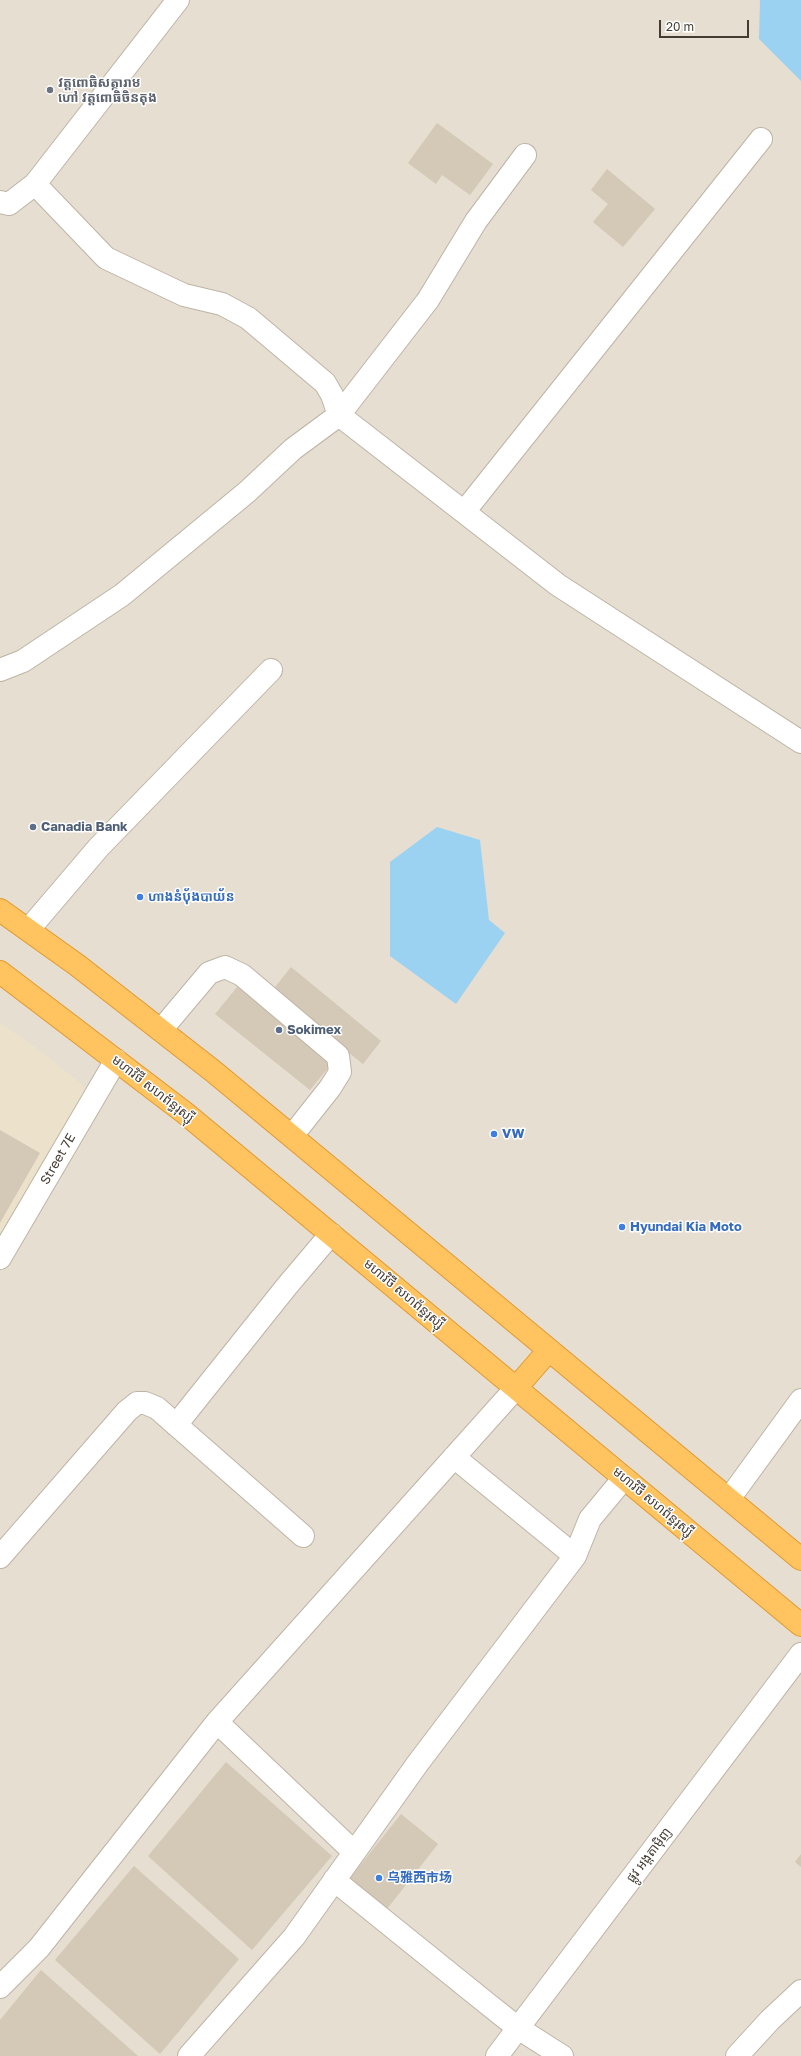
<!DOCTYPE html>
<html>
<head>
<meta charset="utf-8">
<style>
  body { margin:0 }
  #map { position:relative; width:801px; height:2056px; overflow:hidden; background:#f2ede2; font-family:"Golos Text",sans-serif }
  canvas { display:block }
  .scale { position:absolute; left:659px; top:20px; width:90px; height:18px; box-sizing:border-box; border:2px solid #443c33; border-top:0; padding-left:5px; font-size:12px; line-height:14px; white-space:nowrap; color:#443c33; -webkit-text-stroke:3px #fff; paint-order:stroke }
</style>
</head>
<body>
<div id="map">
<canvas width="801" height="2056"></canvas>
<div class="scale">20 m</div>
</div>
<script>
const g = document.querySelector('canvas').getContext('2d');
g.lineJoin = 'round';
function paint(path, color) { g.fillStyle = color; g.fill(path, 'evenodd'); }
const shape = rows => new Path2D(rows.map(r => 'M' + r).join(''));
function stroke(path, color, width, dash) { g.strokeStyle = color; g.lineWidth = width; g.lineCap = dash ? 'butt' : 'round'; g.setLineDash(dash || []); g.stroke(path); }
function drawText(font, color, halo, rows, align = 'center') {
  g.font = font + ' "Golos Text","Noto Sans SC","Noto Sans Khmer",sans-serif'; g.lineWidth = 3; g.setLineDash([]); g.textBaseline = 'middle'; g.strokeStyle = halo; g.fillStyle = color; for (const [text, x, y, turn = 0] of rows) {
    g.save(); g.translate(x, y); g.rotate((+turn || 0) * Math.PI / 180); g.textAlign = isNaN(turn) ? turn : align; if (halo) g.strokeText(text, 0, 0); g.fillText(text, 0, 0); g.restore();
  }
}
paint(shape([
  [0,0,801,0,801,2056,0,2056]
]), '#e6ded0');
paint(shape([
  [0,1023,42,1052,91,1092,0,1241]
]), '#ece2cb');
paint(shape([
  [760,0,801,0,801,81,759,39],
  [437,827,480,840,489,920,505,933,456,1004,390,956,390,862]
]), '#9bd2f2');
paint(shape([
  [437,123,493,164,470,195,442,175,436,184,408,163],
  [607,169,655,209,623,247,593,222,608,204,591,190],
  [291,967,381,1041,363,1064,272,991],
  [242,981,337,1057,310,1090,215,1014],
  [0,1130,40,1153,0,1223],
  [226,1762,332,1856,252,1950,148,1856],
  [401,1814,438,1844,387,1909,370,1895,343,1887],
  [801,1854,801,1867,795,1862],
  [134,1866,239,1959,160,2054,55,1960],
  [41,1970,138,2056,0,2056,0,2020]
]), '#d4c8b7');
const minor = shape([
  [35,184,106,258,184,295,222,304,248,318,325,383,332,395,339,415,558,585,801,742],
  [0,202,9,204,35,184,178,0],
  [464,512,761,139],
  [0,670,23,661,122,595,247,492,293,449,339,415,428,300,476,221,525,155],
  [29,929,99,847,271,670],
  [161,1030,209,973,225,967,242,975,338,1056,340,1072,330,1088,292,1136],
  [0,1258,116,1060],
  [176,1425,287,1286,331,1234],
  [454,1457,575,1556],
  [729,1499,801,1400],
  [0,1557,127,1411,137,1403,145,1403,157,1408,303,1536],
  [217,1722,354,1852],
  [334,1880,489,2005,518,2028,562,2056],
  [0,1987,39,1948,217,1722,516,1388],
  [189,2056,294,1937,418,1763,575,1556,590,1519,624,1478],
  [497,2056,801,1654],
  [737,2056,770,2020,801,1991]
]);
const highway = shape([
  [0,910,77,965,213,1071,801,1559],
  [0,972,185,1113,801,1625],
  [516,1388,549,1350]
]);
stroke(minor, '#beb4a5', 24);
stroke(highway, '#e2982c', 24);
stroke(minor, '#fff', 22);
stroke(highway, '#ffc460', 22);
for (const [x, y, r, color] of [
  [50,90,4,"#6b7280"],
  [33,827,4,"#5c6f8a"],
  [140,897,4,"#3f7fe0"],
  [279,1030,4,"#5c6f8a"],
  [494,1134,4,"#3f7fe0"],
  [622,1227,4,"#3f7fe0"],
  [379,1878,4,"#3f7fe0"]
]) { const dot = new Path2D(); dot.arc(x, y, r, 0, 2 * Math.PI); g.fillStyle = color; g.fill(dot); stroke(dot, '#fff', 1.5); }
drawText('bold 13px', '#5b616d', '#fff', [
  ["វត្តពោធិសត្តារាម",58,83],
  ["ហៅ វត្តពោធិចិនតុង",58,98]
], 'left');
drawText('bold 13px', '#4e5e75', '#fff', [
  ["Canadia Bank",41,827],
  ["Sokimex",287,1030]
], 'left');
drawText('bold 13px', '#366cbe', '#fff', [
  ["ហាងនំបុ័ងបាយ័ន",148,897],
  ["VW",502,1134],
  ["Hyundai Kia Moto",630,1227],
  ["乌雅西市场",387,1878]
], 'left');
drawText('13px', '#443c33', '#fff', [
  ["មហាវិថី សហព័ន្ធរុស្ស៊ី",153,1089,38],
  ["Street 7E",58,1159,-60],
  ["មហាវិថី សហព័ន្ធរុស្ស៊ី",404,1294,40],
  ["មហាវិថី សហព័ន្ធរុស្ស៊ី",653,1502,40],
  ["ផ្លូវ អង្តតាម៉ិញ",649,1855,-53]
]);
</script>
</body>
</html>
